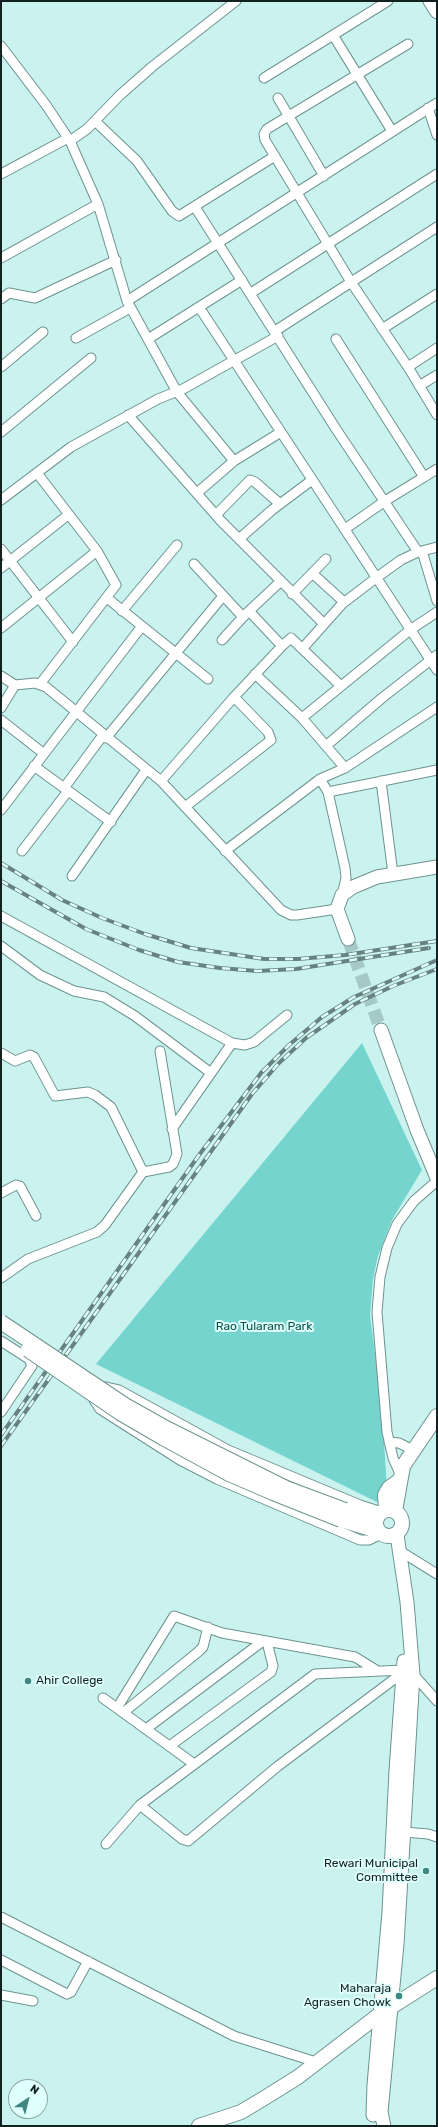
<!DOCTYPE html>
<html>
<head>
<meta charset="utf-8">
<style>
  body { margin:0 }
  #map { position:relative; width:438px; height:2127px; overflow:hidden; background:#caf3f0; font-family:Rubik,sans-serif }
  canvas { display:block }
  .frame { position:absolute; inset:0; border:2px solid #132221; pointer-events:none }
  .north { position:absolute; left:8px; top:2079px; width:40px; height:40px; box-sizing:border-box; background:#defffc; border:1px solid #8da7a4; border-radius:50%; rotate:35deg; font-size:11px; font-weight:700; line-height:16px; text-align:center; color:#132221 }
  .north::after { content:''; display:block; margin:auto; width:14px; height:18px; background:#408782; clip-path:polygon(50% 0,100% 100%,50% 72%,0 100%) }
</style>
</head>
<body>
<div id="map">
<canvas width="438" height="2127"></canvas>
<div class="frame"></div>
<div class="north">N</div>
</div>
<script>
const g = document.querySelector('canvas').getContext('2d');
g.lineJoin = 'round';
function paint(path, color) { g.fillStyle = color; g.fill(path, 'evenodd'); }
const shape = rows => new Path2D(rows.map(r => 'M' + r).join(''));
function stroke(path, color, width, dash) { g.strokeStyle = color; g.lineWidth = width; g.lineCap = dash ? 'butt' : 'round'; g.setLineDash(dash || []); g.stroke(path); }
function drawText(font, color, halo, rows, align = 'center') {
  g.font = font + ' Rubik,sans-serif'; g.lineWidth = 4; g.setLineDash([]); g.textBaseline = 'middle'; g.strokeStyle = halo; g.fillStyle = color; for (const [text, x, y, turn = 0] of rows) {
    g.save(); g.translate(x, y); g.rotate((+turn || 0) * Math.PI / 180); g.textAlign = isNaN(turn) ? turn : align; if (halo) g.strokeText(text, 0, 0); g.fillText(text, 0, 0); g.restore();
  }
}
paint(shape([
  [362,1043,422,1170,392,1220,378,1256,373,1279,370,1315,382,1408,388,1505,377,1502,96,1364]
]), '#75d5ce');
stroke(shape([
  [348,939,381,1030]
]), '#a5c9c7', 13, [13, 6]);
const street = shape([
  [333,35,392,131],
  [408,44,267,129,264,134,265,140,351,282,408,367,437,415],
  [1,46,46,105,70,141,98,204,127,301,177,392,234,461],
  [264,78,388,1],
  [278,98,324,176],
  [428,108,437,135],
  [95,121,137,161,172,211,179,216,275,156],
  [70,141,87,129,120,95,153,66,236,1],
  [1,174,68,138],
  [195,207,336,429,418,552],
  [1,258,98,204],
  [251,293,437,174],
  [1,299,9,293,35,298,116,260],
  [127,301,437,103],
  [199,307,437,670],
  [382,329,437,294],
  [275,331,437,227],
  [76,338,130,308],
  [148,339,242,280],
  [336,339,424,477],
  [1,367,43,332],
  [408,367,437,348],
  [419,386,437,375],
  [128,415,221,521,324,624],
  [1,432,91,358],
  [37,473,97,551,116,585,40,684],
  [197,493,234,461,281,432],
  [1,500,71,447,158,399,183,389,278,336],
  [216,515,250,480,255,482,280,504],
  [345,529,385,501,437,469],
  [239,539,272,510,312,480],
  [1,549,73,642],
  [422,551,437,601],
  [194,564,243,617,249,611,282,646,291,638,341,686],
  [1,568,68,515],
  [312,573,344,602],
  [292,594,326,559],
  [107,598,208,679],
  [122,611,177,545],
  [249,611,280,582],
  [1,628,97,551],
  [222,640,243,617],
  [302,649,342,604,376,578,401,560,418,552,437,547],
  [255,674,302,718,345,768],
  [1,676,15,685,35,683,46,687,161,781,281,910,291,915,297,915,337,909],
  [1,708,15,685],
  [302,718,410,630,437,612],
  [1,720,43,753],
  [106,738,223,596],
  [327,745,382,698,437,655],
  [34,766,111,822],
  [320,779,328,792,345,868,346,878,342,895],
  [161,781,234,697,282,646],
  [381,781,393,874],
  [64,788,103,735],
  [328,792,437,770],
  [185,807,271,740,268,732,234,697],
  [1,810,142,626],
  [22,851,68,791],
  [225,851,320,779,345,768,437,707],
  [72,876,146,770],
  [1,916,232,1043,245,1045,254,1042,287,1015],
  [1,946,40,975,74,991,104,997,135,1016,211,1073],
  [1,1053,15,1061,30,1055,34,1057,55,1096,88,1092,95,1095,111,1107,143,1172],
  [172,1129,232,1043],
  [1,1193,16,1185,20,1186,36,1216],
  [1,1278,28,1259,97,1232,105,1225,143,1172,169,1167,173,1164,177,1154,160,1051],
  [1,1341,29,1359,32,1366,1,1412],
  [389,1442,399,1443,413,1450],
  [401,1476,393,1458,387,1432,377,1312,380,1277,387,1248,397,1224,414,1201,437,1181],
  [381,1534,369,1540,360,1540,217,1479,180,1460,100,1409,94,1400,97,1393,105,1387,119,1390,228,1450,360,1505,382,1512],
  [400,1551,437,1574],
  [103,1698,194,1764],
  [117,1708,174,1616,222,1633,355,1657,376,1670],
  [124,1712,198,1652,203,1647,208,1627],
  [146,1729,263,1641],
  [171,1745,271,1672,273,1666,267,1642],
  [140,1805,182,1839,188,1841,278,1766,393,1680,399,1677,407,1679],
  [404,1832,428,1834,437,1837],
  [106,1844,140,1805,315,1674,404,1670,413,1674,437,1701],
  [1,1917,234,2036,316,2062],
  [1,1960,67,1994,71,1992,88,1961],
  [1,1995,33,2001]
]);
const secondary = shape([
  [430,1,437,12],
  [348,939,337,909,342,895,353,887,377,877,437,867],
  [381,1030,417,1130,437,1178],
  [373,2115,374,2085,389,1912,396,1770,404,1661],
  [384,2126,381,2112,397,1944,413,1674,407,1602,397,1535]
]);
const primary = shape([
  '376 1523a13 13 0 1 1 26 0a13 13 0 1 1-26 0Z',
  [345,1510,368,1517,378,1516],
  [386,1510,385,1495,389,1488,400,1480],
  [395,1511,403,1466,437,1416],
  [341,1520,378,1531],
  [199,2126,241,2112,266,2097,298,2077,380,2014,437,1978]
]);
stroke(street, '#6d9390', 11);
stroke(secondary, '#6d9390', 15);
stroke(primary, '#6d9390', 16);
stroke(street, '#fff', 9);
stroke(secondary, '#fff', 13);
stroke(primary, '#fff', 14);
const rail = shape([
  [1,863,62,900,102,918,145,934,191,948,264,959,298,959,345,955,437,941],
  [1,881,86,929,139,950,178,962,220,968,257,971,296,969,429,948],
  [1,1435,199,1155,261,1073,289,1045,322,1017,354,997,437,960],
  [1,1446,252,1094,279,1063,306,1038,355,1004,393,986,437,969]
]);
stroke(rail, '#678280', 4);
stroke(rail, '#defffc', 2.5, [8]);
const primaryBridge = shape([
  [1,1322,125,1405,168,1429,286,1488,345,1510],
  [28,1350,120,1413,163,1438,229,1474,273,1493,341,1520]
]);
stroke(primaryBridge, '#6d9390', 16, []);
stroke(primaryBridge, '#fff', 14);
for (const [x, y, r, color] of [
  [28,1681,4,"#408782"],
  [426,1871,4,"#408782"],
  [399,1996,4,"#408782"]
]) { const dot = new Path2D(); dot.arc(x, y, r, 0, 2 * Math.PI); g.fillStyle = color; g.fill(dot); stroke(dot, '#defffc', 1.5); }
drawText('12px', '#0c514d', '#defffc', [
  ["Rao Tularam Park",264,1327]
]);
drawText('12px', '#132221', '#defffc', [
  ["Ahir College",36,1681,"left"],
  ["Rewari Municipal",418,1864],
  ["Committee",418,1878],
  ["Maharaja",391,1989],
  ["Agrasen Chowk",391,2003]
], 'right');
</script>
</body>
</html>
